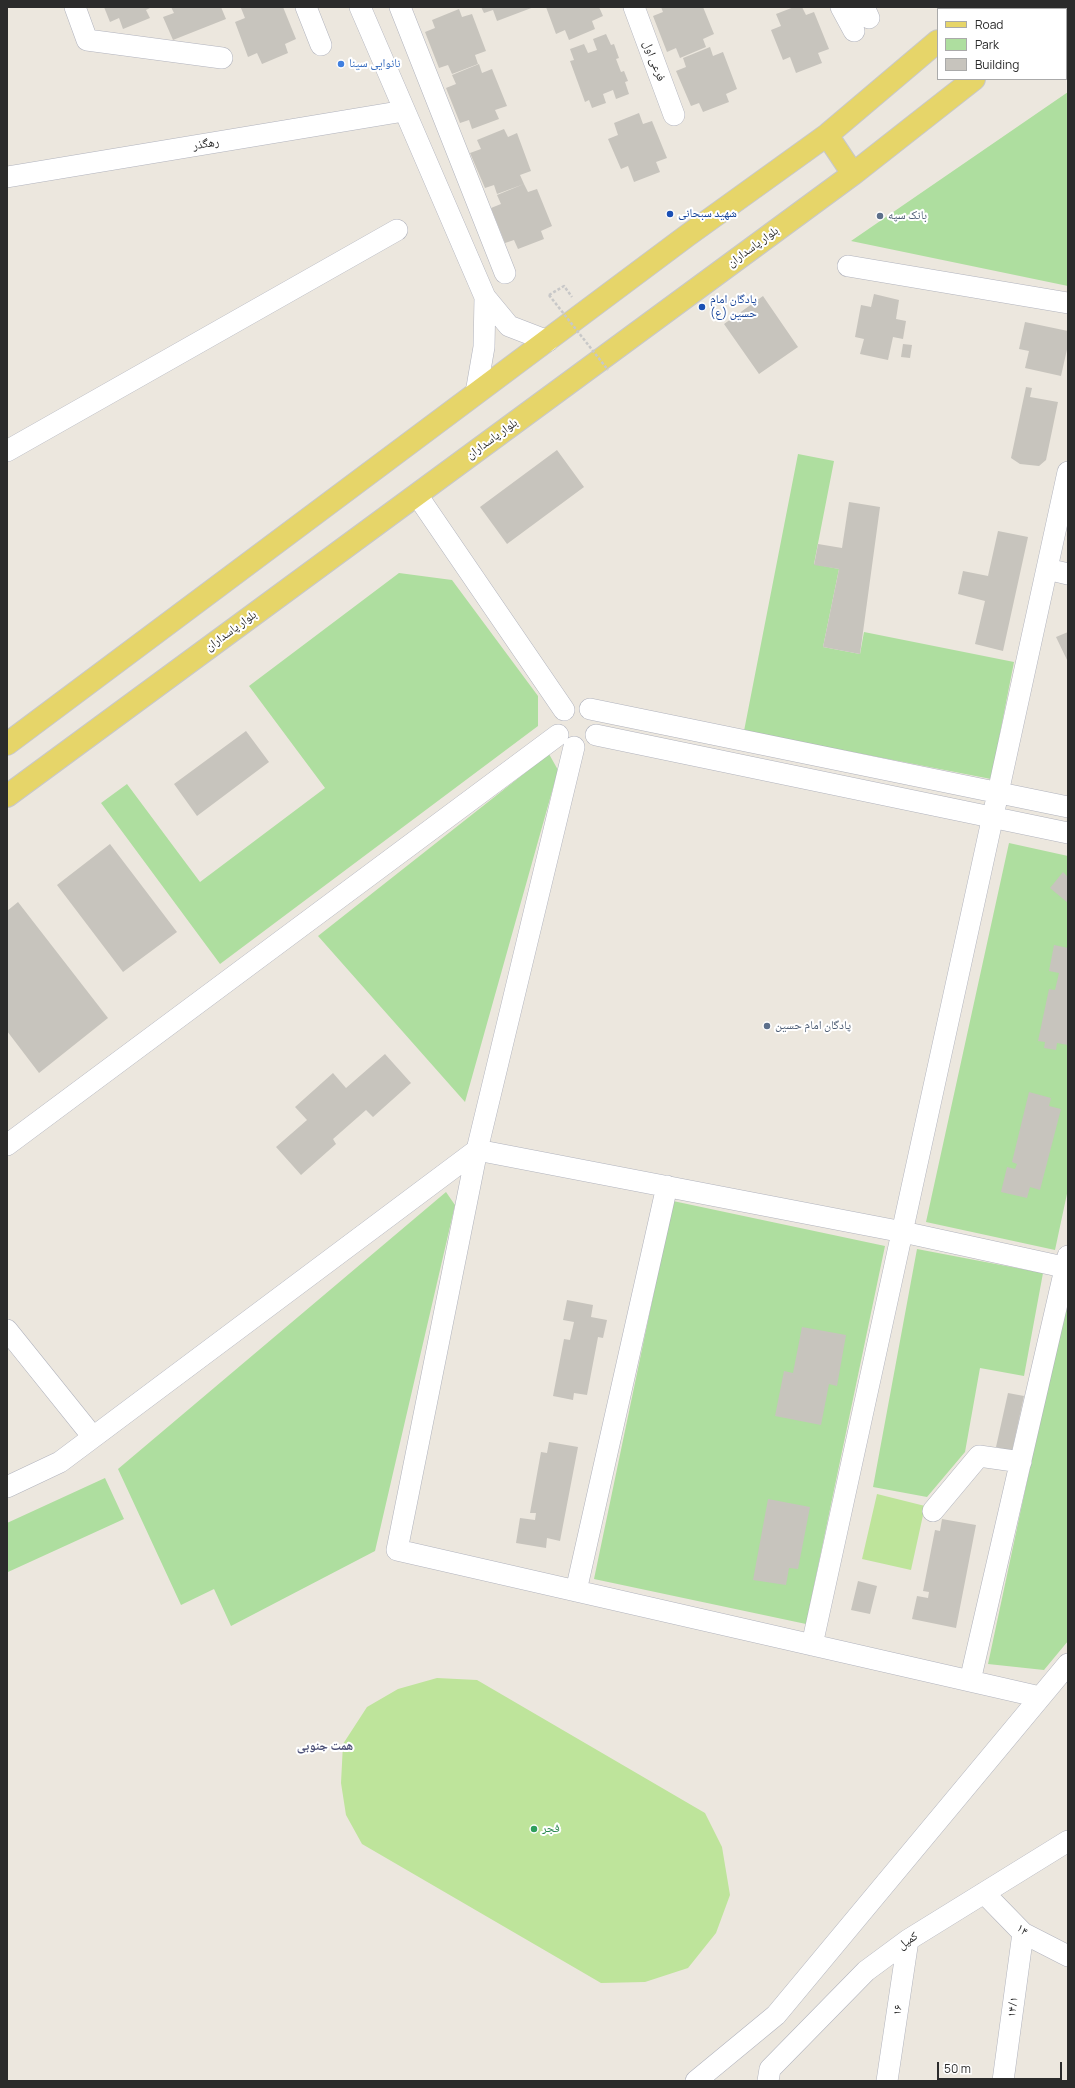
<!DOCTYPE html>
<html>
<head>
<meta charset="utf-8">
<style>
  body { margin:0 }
  #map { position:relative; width:1075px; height:2088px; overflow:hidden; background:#ece7de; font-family:Manrope,sans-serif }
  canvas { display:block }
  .frame { position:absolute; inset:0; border:8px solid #2b2b2b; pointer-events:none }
  .legend { position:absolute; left:937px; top:8px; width:130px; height:72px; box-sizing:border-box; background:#fff; border:1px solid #aaa; margin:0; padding:5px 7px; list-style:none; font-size:12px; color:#2b2b2b }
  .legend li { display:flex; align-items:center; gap:8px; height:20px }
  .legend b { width:20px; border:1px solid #aaa }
  .scale { position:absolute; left:937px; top:2062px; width:125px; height:18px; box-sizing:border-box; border:2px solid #2b2b2b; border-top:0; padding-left:5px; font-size:12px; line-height:14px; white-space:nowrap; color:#2b2b2b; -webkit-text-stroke:3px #fff; paint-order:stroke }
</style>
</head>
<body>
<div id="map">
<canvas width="1075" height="2088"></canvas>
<div class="frame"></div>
<ul class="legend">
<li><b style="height:5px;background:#e6d569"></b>Road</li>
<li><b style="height:11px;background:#aede9f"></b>Park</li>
<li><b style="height:11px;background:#c7c4bd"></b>Building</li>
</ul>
<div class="scale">50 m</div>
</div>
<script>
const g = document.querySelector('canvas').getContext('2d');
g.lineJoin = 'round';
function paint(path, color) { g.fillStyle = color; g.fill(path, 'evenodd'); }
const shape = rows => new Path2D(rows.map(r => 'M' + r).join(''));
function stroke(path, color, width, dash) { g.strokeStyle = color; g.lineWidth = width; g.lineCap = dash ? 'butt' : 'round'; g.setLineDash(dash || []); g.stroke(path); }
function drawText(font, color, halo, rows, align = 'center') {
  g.font = font + ' Manrope,"Noto Naskh Arabic",sans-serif'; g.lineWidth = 4; g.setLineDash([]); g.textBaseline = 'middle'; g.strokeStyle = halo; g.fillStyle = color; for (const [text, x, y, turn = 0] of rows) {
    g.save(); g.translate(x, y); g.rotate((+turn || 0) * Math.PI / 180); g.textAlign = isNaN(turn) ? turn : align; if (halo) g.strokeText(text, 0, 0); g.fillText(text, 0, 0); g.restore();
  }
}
paint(shape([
  [1068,92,1068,286,851,241],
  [798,454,834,461,814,564,839,569,823,647,860,654,864,632,1014,662,991,779,744,731],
  [399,573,452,580,538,696,538,726,220,964,101,803,127,784,200,882,325,788,249,686],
  [549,754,558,770,465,1102,318,936],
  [1009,843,1068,856,1068,1189,1055,1250,926,1222],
  [446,1192,455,1205,375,1551,231,1626,214,1589,181,1605,118,1469],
  [673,1201,885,1246,806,1624,594,1579],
  [917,1249,1043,1273,1024,1376,980,1368,965,1452,927,1497,873,1487],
  [1068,1289,1068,1641,1044,1670,988,1664],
  [105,1478,124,1519,8,1572,7,1523]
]), '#aede9f');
paint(shape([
  [877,1494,925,1506,911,1570,862,1559],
  [437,1678,477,1680,705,1813,722,1847,730,1895,716,1933,688,1968,645,1982,601,1983,362,1844,346,1815,341,1783,343,1744,367,1707,398,1689]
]), '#bee49b');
paint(shape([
  [104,7,152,7,146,10,150,18,123,29,119,18,110,22],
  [171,7,221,7,226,19,173,40,163,17,174,13],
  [245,7,283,7,296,39,285,44,288,53,262,64,257,53,248,57,235,22,245,18,241,8],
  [481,7,534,7,497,21,493,10,484,13],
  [546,7,599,7,603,16,592,21,595,29,569,40,565,30,556,34],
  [661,7,703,7,714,34,703,39,706,47,680,58,676,48,667,52,653,16,663,12],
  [794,7,802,7,806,15,814,12,829,49,818,53,822,63,796,73,790,57,783,60,771,30,781,26,776,14],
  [459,9,462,17,472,14,486,51,475,55,478,64,452,74,448,65,439,68,425,32,435,28,432,20],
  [606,34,611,45,614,44,619,58,616,59,621,72,624,71,628,81,625,82,629,94,616,99,613,90,603,94,606,103,592,108,589,100,585,102,570,61,574,60,570,49,584,44,588,53,597,50,593,39],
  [710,47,713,56,723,52,737,89,726,94,729,102,703,112,699,103,691,106,676,71,686,67,683,58],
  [479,64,482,73,492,69,507,106,495,110,499,119,472,129,469,120,460,123,446,88,456,84,452,75],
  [639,113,643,124,652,121,667,158,656,162,660,172,634,182,628,166,621,169,608,139,618,135,614,123],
  [504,129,508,137,517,133,531,171,520,175,524,184,497,194,494,185,485,188,470,153,481,149,477,140],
  [524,184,528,192,537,189,552,226,541,231,544,239,518,249,514,240,505,243,491,208,501,204,497,195],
  [874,294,899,300,896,319,906,321,903,339,893,337,888,360,860,354,864,339,855,337,861,305,871,307],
  [763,296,798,347,759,374,724,324],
  [1025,322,1068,331,1068,345,1061,376,1025,368,1029,351,1019,349],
  [903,344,912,345,910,358,901,357],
  [1026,387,1032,388,1030,397,1058,402,1046,460,1039,466,1020,464,1011,458],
  [557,450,584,487,507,544,480,507],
  [849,502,880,507,860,654,823,647,839,569,814,565,818,544,842,548],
  [998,531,1028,537,1003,651,975,644,985,601,958,594,963,571,988,576],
  [1068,632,1068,662,1056,637],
  [246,731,269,762,197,816,174,784],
  [110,844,177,932,123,972,57,885],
  [1063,872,1068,877,1068,903,1050,888],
  [18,902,108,1018,39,1073,7,1031,7,911],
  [1054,945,1068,948,1068,1045,1057,1043,1056,1050,1044,1048,1045,1042,1038,1041,1049,989,1055,990,1059,973,1049,971],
  [385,1054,411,1083,373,1117,366,1110,333,1139,336,1144,301,1175,276,1147,307,1120,295,1107,333,1073,346,1088],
  [1029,1092,1051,1098,1049,1106,1061,1109,1040,1190,1030,1187,1027,1198,1001,1192,1007,1167,1015,1169,1017,1164,1012,1162],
  [567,1300,593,1305,591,1317,607,1320,603,1338,598,1337,587,1395,574,1393,573,1400,553,1396,564,1339,570,1340,574,1322,563,1320],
  [802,1327,846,1335,837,1386,829,1384,821,1425,775,1416,784,1371,793,1373],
  [1008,1393,1024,1396,1012,1451,996,1447],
  [549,1442,578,1447,560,1541,547,1538,546,1548,516,1543,520,1518,535,1520,536,1513,530,1513,541,1452,547,1453],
  [768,1499,810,1507,798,1569,789,1568,786,1585,753,1580],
  [942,1519,976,1525,956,1628,912,1619,917,1596,928,1598,929,1592,923,1591,935,1530,940,1531],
  [858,1581,877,1586,870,1614,851,1610]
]), '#c7c4bd');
const minor = shape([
  [75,7,87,40,222,58],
  [306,7,321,45],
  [360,7,485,297,509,326,548,341],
  [400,7,505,273],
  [634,7,674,115],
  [841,7,854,31],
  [864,7,869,18],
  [7,177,404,111],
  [848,266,1068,303],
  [476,393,484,347,485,297],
  [7,451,397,230],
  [417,495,564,710],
  [1047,569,1068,574],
  [590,709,1068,807],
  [596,735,1068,833],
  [574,747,477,1150,397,1550,1040,1697],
  [7,1145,558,735],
  [7,1330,93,1437],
  [7,1487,60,1462,477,1150,903,1232,1068,1268],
  [933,1511,979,1456,1021,1462],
  [576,1591,667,1186],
  [812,1645,1068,472],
  [970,1681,1068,1256],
  [984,1893,1023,1933,1068,1956],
  [696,2081,776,2015,1068,1664],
  [768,2081,770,2069,866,1971,908,1940,1068,1841],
  [887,2081,908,1940],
  [1003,2081,1023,1933]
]);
const major = shape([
  [976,9,978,7],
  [1064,9,1066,7],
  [827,135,853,174],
  [7,744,688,235,827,135,938,41],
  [7,796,853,174,974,79]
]);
stroke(minor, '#b1b3bd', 22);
stroke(major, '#c8c8c8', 24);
stroke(shape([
  [549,295,564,286,572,297]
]), '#c8c8c8', 2.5, [3, 2]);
stroke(minor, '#fff', 21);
stroke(major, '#e6d569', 22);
stroke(shape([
  [549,295,608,370]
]), '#c8c8c8', 2.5, [3, 2]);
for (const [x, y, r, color] of [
  [341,64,4,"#3f7fe0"],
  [670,214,4,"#1a4fb4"],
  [880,216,4,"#5c6f8a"],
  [702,307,4,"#1a4fb4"],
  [767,1026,4,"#5c6f8a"],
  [534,1829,4,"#2e9e5b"]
]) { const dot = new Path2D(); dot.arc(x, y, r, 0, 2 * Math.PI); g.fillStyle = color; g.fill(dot); stroke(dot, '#fff', 1.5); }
drawText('12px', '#2b2b2b', '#fff', [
  ["فرعی اول",654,61,69],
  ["رهگذر",206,144,-9],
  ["بلوار پاسداران",753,247,-36],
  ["بلوار پاسداران",492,439,-36],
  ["بلوار پاسداران",231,631,-36],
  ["۱۴",1022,1930,38],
  ["کمیل",908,1941,-34],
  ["۱۴/۱",1013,2007,-82],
  ["۱۶",898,2010,-82]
]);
drawText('12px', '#366cbe', '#fff', [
  ["نانوایی سینا",349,64]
], 'left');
drawText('12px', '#164399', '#fff', [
  ["شهید سبحانی",678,214],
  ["پادگان امام",710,300],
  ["حسین (ع)",710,314]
], 'left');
drawText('12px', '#4e5e75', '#fff', [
  ["بانک سپه",888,216],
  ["پادگان امام حسین",775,1026]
], 'left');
drawText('12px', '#27864d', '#fff', [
  ["فجر",542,1829]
], 'left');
drawText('bold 13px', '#4e5278', '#fff', [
  ["همت جنوبی",325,1746]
]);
</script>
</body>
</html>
